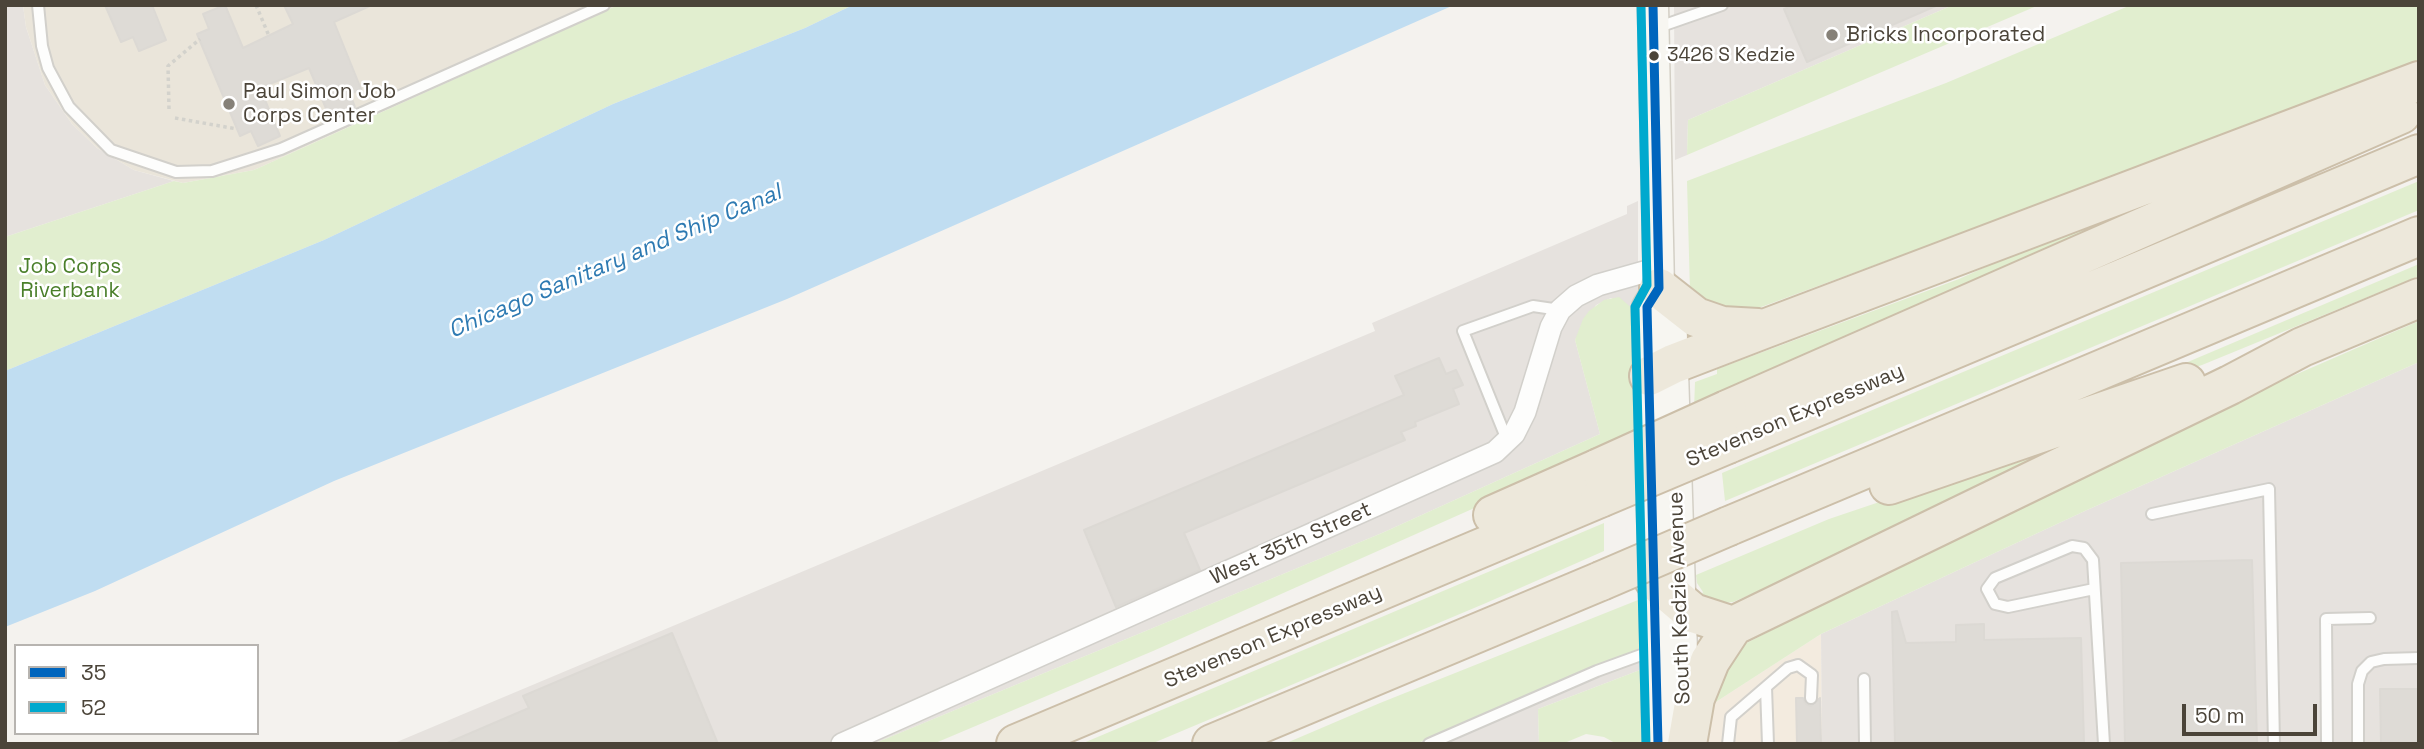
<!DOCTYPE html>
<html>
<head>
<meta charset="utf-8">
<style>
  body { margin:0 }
  #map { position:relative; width:2424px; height:749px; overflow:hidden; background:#f4f2ee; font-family:"Space Grotesk",sans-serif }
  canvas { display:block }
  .frame { position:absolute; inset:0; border:7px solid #4b4439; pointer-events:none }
  .legend { position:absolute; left:14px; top:644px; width:245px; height:91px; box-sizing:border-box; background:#fff; border:2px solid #b7b4b0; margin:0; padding:9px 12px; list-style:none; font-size:21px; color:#4b4439 }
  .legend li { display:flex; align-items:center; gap:14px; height:35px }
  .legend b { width:35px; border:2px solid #b7b4b0 }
  .scale { position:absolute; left:2182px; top:704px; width:135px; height:32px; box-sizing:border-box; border:4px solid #4b4439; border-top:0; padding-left:9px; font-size:21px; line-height:24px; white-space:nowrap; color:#4b4439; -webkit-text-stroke:5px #fff; paint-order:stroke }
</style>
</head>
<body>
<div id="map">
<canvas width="2424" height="749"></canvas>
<div class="frame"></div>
<ul class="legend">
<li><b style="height:9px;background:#0065bd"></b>35</li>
<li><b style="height:9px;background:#00a9ce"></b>52</li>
</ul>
<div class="scale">50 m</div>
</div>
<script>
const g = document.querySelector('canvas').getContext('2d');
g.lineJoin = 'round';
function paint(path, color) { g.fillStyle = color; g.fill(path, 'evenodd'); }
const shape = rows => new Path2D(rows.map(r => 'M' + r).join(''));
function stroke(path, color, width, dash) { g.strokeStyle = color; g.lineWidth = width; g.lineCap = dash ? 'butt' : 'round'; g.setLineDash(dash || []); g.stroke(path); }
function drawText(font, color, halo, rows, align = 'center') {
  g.font = font + ' "Space Grotesk",sans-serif'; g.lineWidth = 5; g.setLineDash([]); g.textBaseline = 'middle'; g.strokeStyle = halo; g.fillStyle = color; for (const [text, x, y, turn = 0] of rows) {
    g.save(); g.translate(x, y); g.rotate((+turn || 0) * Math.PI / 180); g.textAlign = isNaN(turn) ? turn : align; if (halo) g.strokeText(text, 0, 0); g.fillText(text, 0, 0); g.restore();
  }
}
paint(shape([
  [1821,634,1822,744,1701,744,1705,709]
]), '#f3ebdf');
paint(shape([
  [5,5,23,5,26,27,45,85,72,124,97,148,134,170,174,181,5,237],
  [1674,5,1953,5,1688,120,1687,155,1675,160],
  [1638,201,1638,435,1634,437,1634,310,1611,298,1596,305,1575,340,1600,434,1382,533,873,744,392,744,1375,331,1372,323,1627,214,1627,206],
  [2419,362,2419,744,1822,744,1821,634,2087,510],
  [1640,648,1640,670,1538,709,1539,744,1416,744]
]), '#e6e2de');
paint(shape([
  [23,5,618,5,254,170,183,183,134,170,97,148,72,124,45,85,26,27]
]), '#eae5da');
paint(shape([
  [618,5,853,5,805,28,613,104,324,240,5,371,5,237,174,181,183,183,254,170],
  [1953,5,2039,5,1687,155,1688,120],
  [2131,5,2419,5,2419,64,1745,313,1732,316,1690,292,1687,181,1946,83],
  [2249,162,1694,410,1695,382,1717,374,1717,369,1959,279,2074,227],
  [2419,181,2419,210,1725,501,1722,473],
  [2419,264,2419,276,2202,365,2117,392],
  [1619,297,1634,310,1634,437,1153,651,933,744,873,744,1382,533,1600,434,1575,340,1583,319,1589,311,1604,300],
  [2419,321,2419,362,2087,510,1821,634,1705,709,1735,649,1935,546,2205,414],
  [2072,437,2075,441,1804,572,1733,602,1723,603,1701,596,1703,592,1697,583,1696,575,1829,519],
  [1604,523,1604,551,1486,603,1151,744,1081,744],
  [1638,600,1640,648,1416,744,1284,744,1380,703],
  [1640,670,1643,744,1617,744,1604,737,1586,734,1562,744,1539,744,1538,709]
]), '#e1eecf');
paint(shape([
  [853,5,1454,5,787,299,334,481,95,591,5,627,5,371,324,240,613,104,805,28]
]), '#c0ddf1');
const building = shape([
  [105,5,152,5,166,40,139,51,133,37,121,42,105,5],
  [225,5,243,48,293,24,284,5,372,5,334,22,361,89,350,94,355,107,330,118,309,68,260,88,280,136,258,146,251,131,240,136,197,34,209,29,203,14,225,5],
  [1794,5,1938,5,1807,62,1784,9,1794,5],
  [1439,358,1446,374,1456,370,1463,385,1453,389,1459,404,1415,422,1416,426,1401,432,1405,440,1184,533,1200,570,1116,607,1084,530,1404,395,1395,376,1439,358],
  [2252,560,2257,744,2125,744,2121,563,2252,560],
  [1897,611,1906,643,1956,642,1956,625,1984,624,1984,640,2081,638,2084,744,1895,744,1892,612,1897,611],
  [672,633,718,744,445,744,529,708,523,696,672,633],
  [2380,689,2419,689,2419,744,2381,744,2380,689],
  [1796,698,1803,698,1806,704,1811,706,1820,698,1821,744,1797,744,1796,698]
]);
paint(building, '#dedbd6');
stroke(building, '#dcd9d4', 2);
const lane = shape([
  [38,5,42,46,48,68,69,107,111,150,176,172,212,171,281,149,604,5],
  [1656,28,1722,5],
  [1507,440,1463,331,1533,306,1560,310],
  [2152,514,2269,489,2274,744],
  [2094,589,2008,607,1995,604,1987,589,1995,578,2072,546,2084,548,2093,560,2104,744],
  [1864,679,1865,744],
  [1766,687,1768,744],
  [1429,744,1597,671,1652,651],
  [1728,744,1731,717,1788,668,1798,665,1812,675,1811,698],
  [2327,744,2326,619,2370,618],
  [2358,744,2358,684,2362,671,2371,662,2384,659,2419,658]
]);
const street = shape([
  [842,744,1495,452,1514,434,1525,412,1551,327,1560,310,1576,296,1598,285,1658,268]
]);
const secondary = shape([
  [1653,5,1659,288,1671,309,1684,715],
  [1658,744,1647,307,1659,288]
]);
const highway = shape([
  [1659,288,1696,317,1722,326,1758,328],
  [1649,376,1673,364,1764,329,2419,81],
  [1727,410,2401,114],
  [1728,444,2419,154],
  [1889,485,2186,383],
  [1493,515,1599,468],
  [1729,526,2419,236],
  [1654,580,1693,613,1733,626],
  [1016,744,1600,498],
  [1212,744,1601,581],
  [1687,744,1695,698,1710,661,1733,626,2230,385,2302,347,2419,298]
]);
stroke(lane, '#d2d0cb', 14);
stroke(street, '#d2d0cb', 24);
stroke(secondary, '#d3cfc5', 33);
stroke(highway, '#ccbfa9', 42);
stroke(shape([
  [256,5,269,36],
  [169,109,168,66,200,39],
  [175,118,237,129]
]), '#d3d2cc', 3.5, [3.5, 3.5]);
stroke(lane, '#fdfdfc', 10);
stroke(street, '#fdfdfc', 21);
stroke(secondary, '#f7f6f1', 30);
stroke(highway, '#ede8db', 38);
const highwayBridge = shape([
  [1599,468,1727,410],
  [1600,498,1728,444],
  [1601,581,1729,526]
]);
stroke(highwayBridge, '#ccbfa9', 42, []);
stroke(highwayBridge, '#ede8db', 38);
stroke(shape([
  [1653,5,1659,288,1647,307,1658,744]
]), '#0065bd', 9);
stroke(shape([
  [1641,5,1647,285,1635,307,1646,744]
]), '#00a9ce', 9);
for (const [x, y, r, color] of [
  [1832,35,7,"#868178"],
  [1654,56,6,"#4b4439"],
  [229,104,7,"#868178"]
]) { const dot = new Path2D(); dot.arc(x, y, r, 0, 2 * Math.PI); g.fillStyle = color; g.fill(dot); stroke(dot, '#fff', 2.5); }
drawText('19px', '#4b4439', '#fff', [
  ["3426 S Kedzie",1667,56]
], 'left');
drawText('21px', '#4b4439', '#fff', [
  ["Bricks Incorporated",1846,35],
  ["Paul Simon Job",243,92],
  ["Corps Center",243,116]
], 'left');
drawText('21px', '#4a7f2a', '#fff', [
  ["Job Corps",70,267],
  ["Riverbank",70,291]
]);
drawText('21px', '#4b4439', '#fff', [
  ["Stevenson Expressway",1795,416,-23],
  ["West 35th Street",1291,544,-24],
  ["South Kedzie Avenue",1680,598,-92],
  ["Stevenson Expressway",1273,637,-23]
]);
drawText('italic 23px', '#2e7ab2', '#fff', [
  ["Chicago Sanitary and Ship Canal",615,262,-23]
]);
</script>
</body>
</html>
